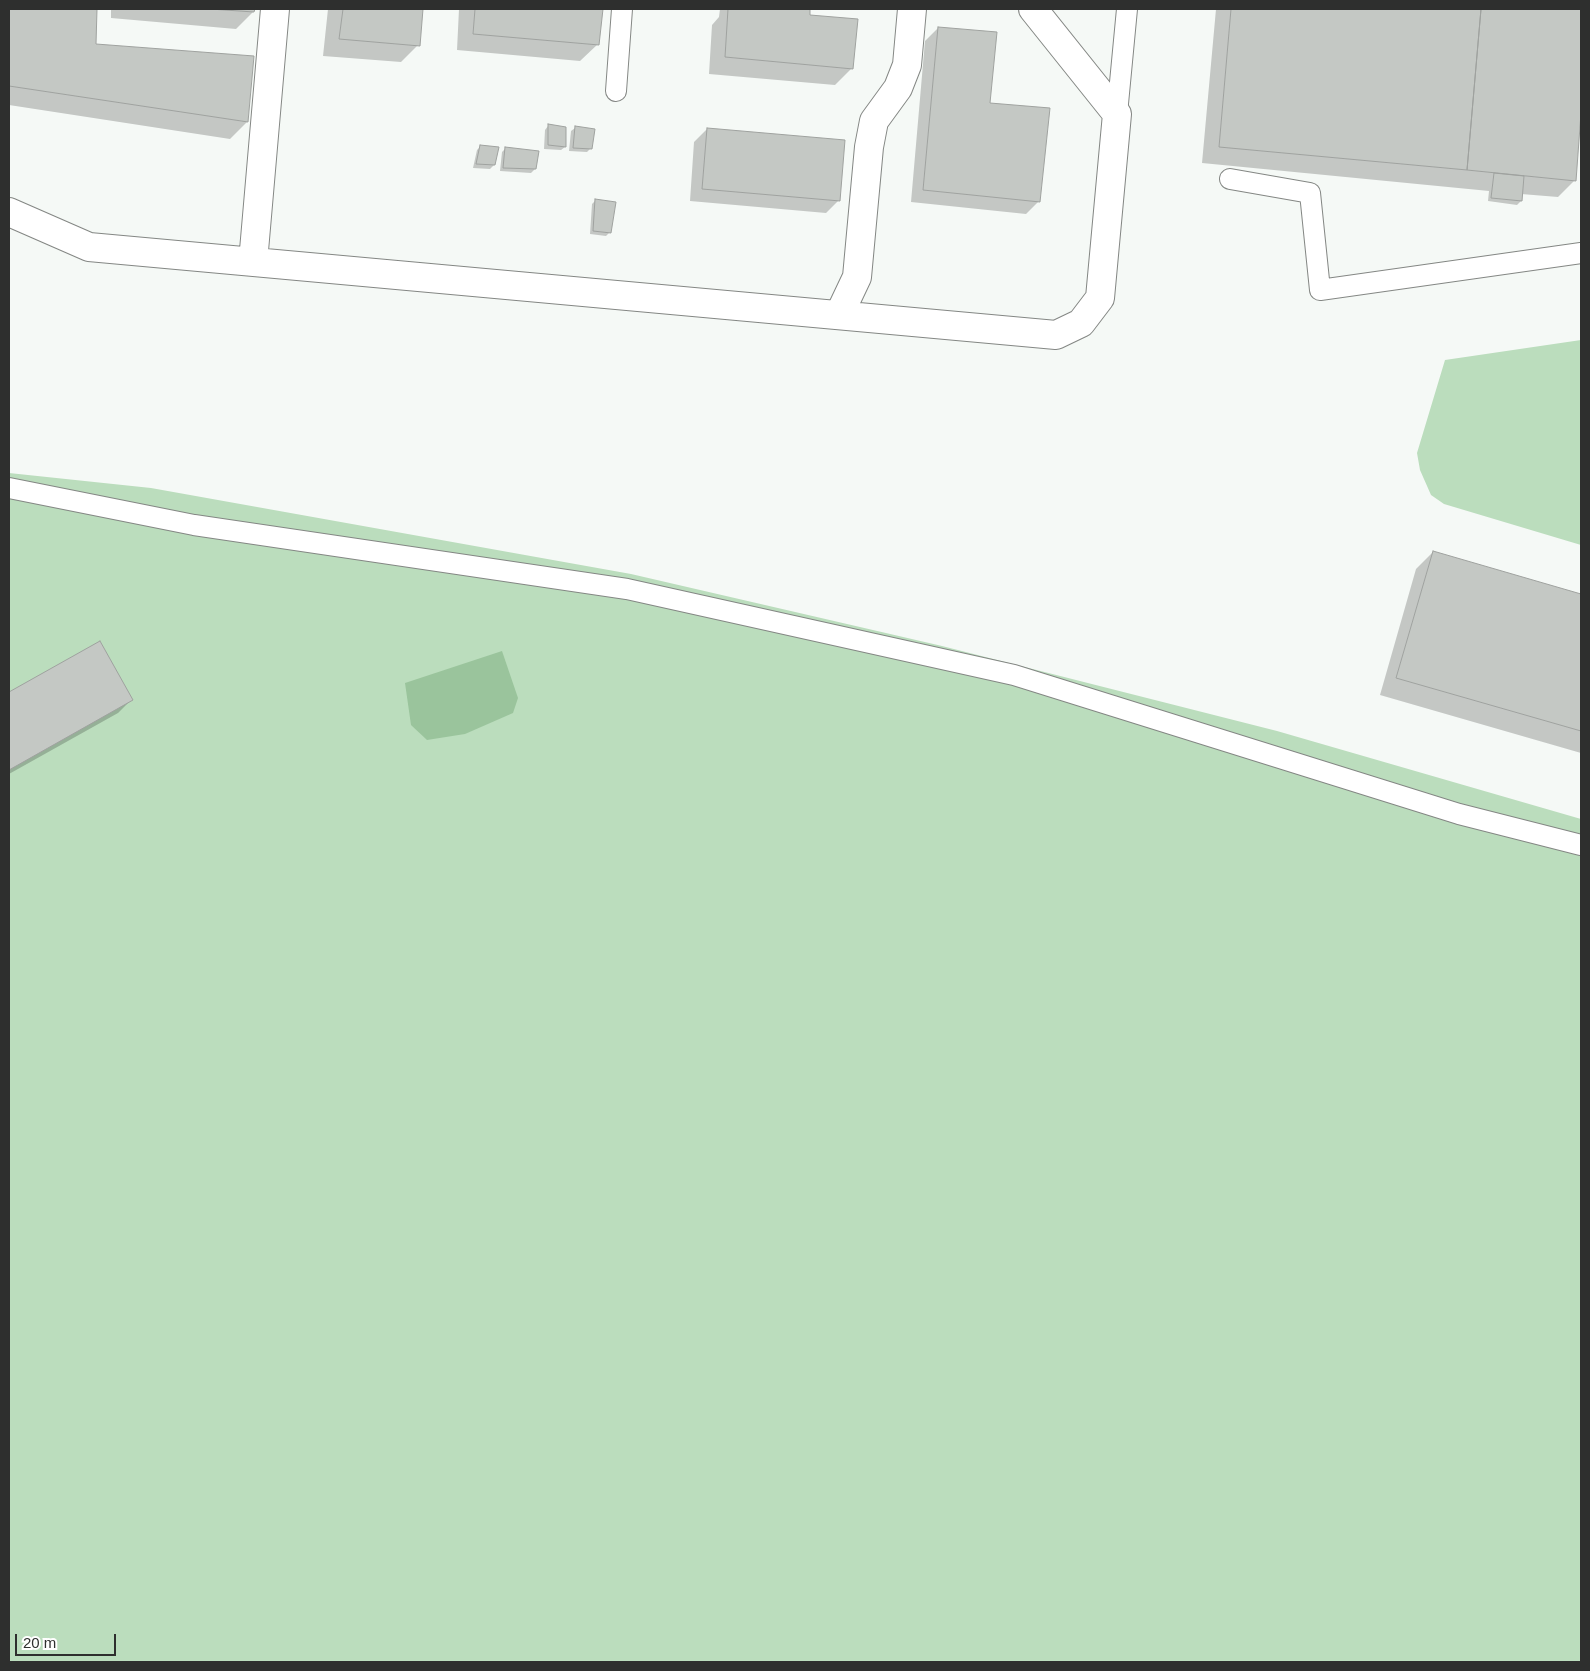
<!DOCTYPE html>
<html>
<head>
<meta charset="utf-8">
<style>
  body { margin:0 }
  #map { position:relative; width:1590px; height:1671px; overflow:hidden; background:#f5f9f6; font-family:Helvetica,sans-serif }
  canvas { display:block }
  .frame { position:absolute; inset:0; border:10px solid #2e2f2e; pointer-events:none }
  .scale { position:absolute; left:15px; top:1634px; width:101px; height:22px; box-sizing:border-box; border:2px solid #2e2f2e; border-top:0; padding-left:6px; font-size:15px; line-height:18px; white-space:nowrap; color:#2e2f2e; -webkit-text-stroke:4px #fff; paint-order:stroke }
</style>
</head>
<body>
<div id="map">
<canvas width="1590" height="1671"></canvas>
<div class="frame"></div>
<div class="scale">20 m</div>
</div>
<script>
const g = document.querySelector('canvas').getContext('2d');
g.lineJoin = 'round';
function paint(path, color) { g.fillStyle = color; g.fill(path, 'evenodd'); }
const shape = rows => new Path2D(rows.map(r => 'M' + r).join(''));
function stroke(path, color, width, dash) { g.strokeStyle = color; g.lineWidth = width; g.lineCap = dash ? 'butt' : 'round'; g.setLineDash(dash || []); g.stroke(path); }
paint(shape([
  [1581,340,1581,545,1444,504,1431,495,1420,470,1417,453,1445,360],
  [9,473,151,488,631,574,942,646,1277,731,1581,819,1581,1662,9,1662]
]), '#bbddbd');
paint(shape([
  [502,651,518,698,513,713,465,734,427,740,411,725,405,683]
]), '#9ac49c');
paint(shape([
  [9,9,96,9,94,45,253,57,247,122,230,139,9,105],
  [111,9,253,9,253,12,236,29,111,18],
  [328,9,422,9,418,45,401,62,323,56],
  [459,9,602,9,598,44,580,61,457,50],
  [720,9,809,9,808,16,852,68,835,85,709,74,712,25,719,17],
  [1216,9,1581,9,1581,107,1575,180,1558,197,1521,194,1521,201,1517,205,1488,201,1489,191,1202,163],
  [938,28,989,105,1039,201,1026,214,911,202,925,41],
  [548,126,565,147,561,150,544,149,545,130],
  [575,128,591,148,587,152,569,151,571,131],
  [707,129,839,200,826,213,690,201,694,142],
  [481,146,494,165,490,169,473,168,477,150],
  [506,148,535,169,531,173,500,171,502,152],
  [596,200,610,232,606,236,590,234,592,204],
  [1433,552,1581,595,1581,753,1380,695,1416,569],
  [99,643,131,700,118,713,9,774,9,693]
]), '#0003');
const building = shape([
  [9,9,97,9,96,44,254,56,248,122,9,86,9,9],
  [210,9,255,9,254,12,210,9],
  [343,9,423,9,420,46,339,39,343,9],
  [475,9,603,9,599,45,473,34,475,9],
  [728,9,810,9,810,15,858,19,853,69,725,57,728,9],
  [1231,9,1481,9,1467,170,1219,147,1231,9],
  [1481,9,1581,9,1581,113,1576,181,1467,170,1481,9],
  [938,27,997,32,990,103,1050,108,1040,202,923,190,938,27],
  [548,124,566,127,566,147,548,145,548,124],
  [575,126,595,129,592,149,573,148,575,126],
  [707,128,845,140,840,201,702,189,707,128],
  [480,145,499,147,495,165,476,164,480,145],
  [505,147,539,151,536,169,503,168,505,147],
  [1494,173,1524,176,1522,201,1491,198,1494,173],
  [595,199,616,202,611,233,593,231,595,199],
  [1433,551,1581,594,1581,731,1396,678,1433,551],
  [100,641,133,700,9,770,9,692,100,641]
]);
paint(building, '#c4c8c4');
stroke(building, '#9fa29f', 1);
const lane = shape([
  [616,91,622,9],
  [1117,114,1127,9],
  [1230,179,1310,193,1320,290,1581,253],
  [9,488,194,525,627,589,1014,675,1459,814,1581,845]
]);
const street = shape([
  [9,212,89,247,1056,335,1081,323,1100,298,1117,114,1033,9],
  [253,262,275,9],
  [839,315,857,277,869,147,874,121,898,88,907,65,912,9]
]);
stroke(lane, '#848784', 22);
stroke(street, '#848784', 30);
stroke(lane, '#fff', 20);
stroke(street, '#fff', 28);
</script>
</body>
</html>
